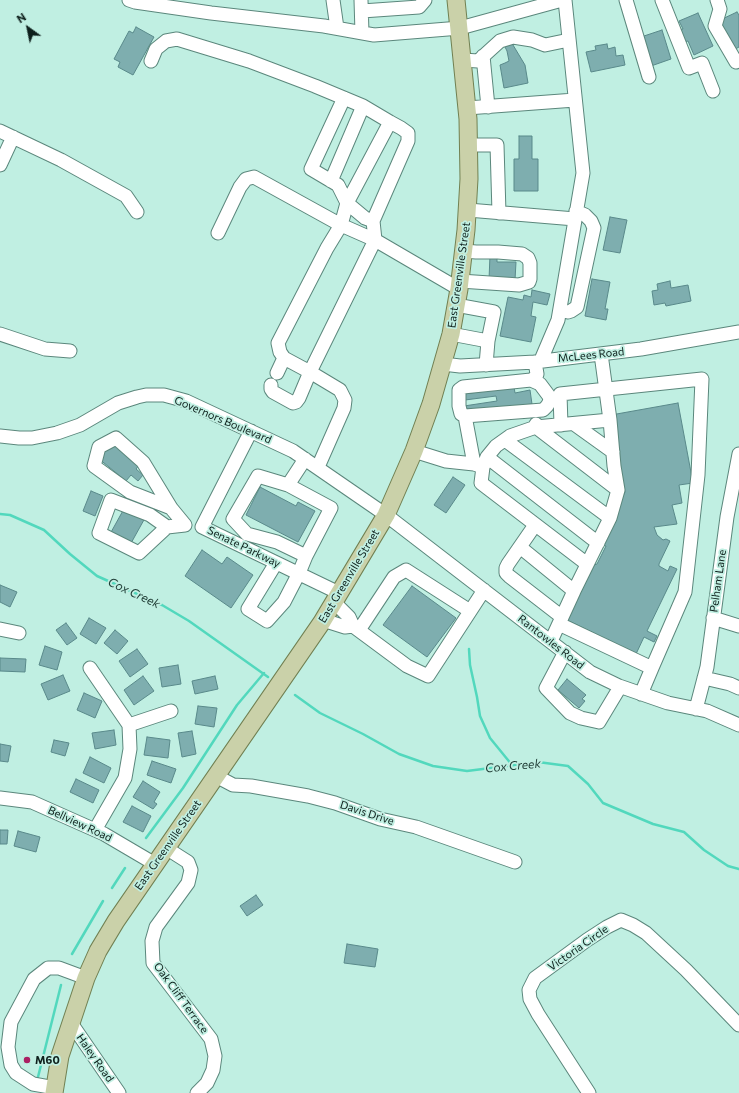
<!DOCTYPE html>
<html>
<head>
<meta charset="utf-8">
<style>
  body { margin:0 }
  #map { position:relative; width:739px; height:1093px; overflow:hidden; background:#c0efe2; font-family:Commissioner,sans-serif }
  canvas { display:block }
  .north { position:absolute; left:8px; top:8px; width:40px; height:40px; -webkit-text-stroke:3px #c0efe2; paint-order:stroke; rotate:327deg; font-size:11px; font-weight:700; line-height:16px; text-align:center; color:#0e201c }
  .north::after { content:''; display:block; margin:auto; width:14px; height:18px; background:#0e201c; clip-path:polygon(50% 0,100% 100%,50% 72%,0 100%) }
</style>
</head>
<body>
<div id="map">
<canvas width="739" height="1093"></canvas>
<div class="north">N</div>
</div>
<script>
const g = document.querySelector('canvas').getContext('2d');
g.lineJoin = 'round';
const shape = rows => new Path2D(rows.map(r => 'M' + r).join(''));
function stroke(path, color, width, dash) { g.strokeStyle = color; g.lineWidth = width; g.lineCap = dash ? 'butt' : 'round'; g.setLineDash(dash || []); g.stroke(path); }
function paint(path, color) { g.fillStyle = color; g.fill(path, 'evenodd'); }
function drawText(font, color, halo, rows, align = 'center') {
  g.font = font + ' Commissioner,sans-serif'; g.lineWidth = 3.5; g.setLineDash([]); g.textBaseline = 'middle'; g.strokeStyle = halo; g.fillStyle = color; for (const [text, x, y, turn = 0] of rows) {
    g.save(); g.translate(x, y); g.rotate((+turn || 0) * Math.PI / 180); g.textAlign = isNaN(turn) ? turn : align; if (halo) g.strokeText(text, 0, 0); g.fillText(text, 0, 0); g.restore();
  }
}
stroke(shape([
  [0,514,10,515,44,530,70,554,97,576,162,605,189,621,268,677],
  [469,649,470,665,477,697,480,716,490,738,512,765],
  [295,695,320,713,363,734,399,754,433,766,467,771,538,762,568,766,588,784,603,803,653,824,684,832,704,850,728,866,739,869],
  [146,838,183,788,237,705,264,673],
  [112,888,125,868],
  [72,954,103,901],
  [38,1077,61,985]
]), '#52d8bd', 2.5);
const building = shape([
  [737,12,739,15,739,47,732,51,718,21,737,12],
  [698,13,713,46,694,55,688,41,684,42,678,30,683,29,679,21,698,13],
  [136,27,154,37,133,75,118,67,120,62,114,59,129,31,133,33,136,27],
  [662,30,671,59,651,66,641,37,662,30],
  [513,42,513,45,525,65,528,83,504,88,500,65,505,63,509,61,507,51,504,45,513,42],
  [607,44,608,49,615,47,616,56,623,55,625,65,591,72,586,52,596,50,595,46,607,44],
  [519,136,532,136,532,159,538,159,538,191,514,191,514,159,519,159,519,136],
  [610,217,627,220,620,253,603,250,610,217],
  [490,255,497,255,497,262,516,262,515,280,489,280,490,255],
  [592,279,610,282,605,309,608,309,606,320,585,316,592,279],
  [670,281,671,288,688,285,691,301,666,306,665,303,654,305,652,291,658,290,657,284,670,281],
  [532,290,550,294,547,305,533,302,531,316,536,317,531,342,500,336,508,297,523,300,524,295,531,297,532,290],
  [514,387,515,393,530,390,532,404,465,413,464,406,497,401,496,396,465,400,464,394,514,387],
  [678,403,693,483,679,485,682,503,672,505,677,524,654,527,657,535,663,540,666,539,670,541,659,564,659,566,668,571,670,566,677,569,647,631,657,636,654,642,644,637,636,654,567,620,594,565,597,564,606,546,600,544,625,492,611,415,678,403],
  [113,441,140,464,136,469,143,475,138,481,131,475,126,481,98,458,113,441],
  [453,477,465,485,446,513,434,505,453,477],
  [260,487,296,506,298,502,315,511,298,542,246,515,260,487],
  [91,491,103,496,95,516,83,511,91,491],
  [125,507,145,518,130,545,110,534,125,507],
  [202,550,222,564,227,557,253,575,231,608,185,576,202,550],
  [0,585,17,592,10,607,0,602,0,585],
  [412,586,456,618,427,657,383,625,412,586],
  [89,618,106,628,96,644,80,634,89,618],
  [66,623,77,638,67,645,56,630,66,623],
  [115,630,128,641,117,654,104,643,115,630],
  [45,646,62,652,57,670,39,665,45,646],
  [137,649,148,664,130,677,119,661,137,649],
  [0,658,26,659,25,672,0,671,0,658],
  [178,665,181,684,162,687,159,668,178,665],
  [63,675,70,691,48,700,41,684,63,675],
  [143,676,154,691,134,705,124,690,143,676],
  [215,676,218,689,195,694,192,681,215,676],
  [567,679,586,695,582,699,585,701,579,708,558,690,567,679],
  [84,693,102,701,95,718,77,710,84,693],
  [198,706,217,708,214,727,195,724,198,706],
  [114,730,116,745,95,749,92,733,114,730],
  [192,731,196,754,182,757,178,733,192,731],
  [147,737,170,740,168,758,144,755,147,737],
  [54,740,69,743,65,756,51,752,54,740],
  [0,744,11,746,8,762,0,761,0,744],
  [90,757,111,768,104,783,83,773,90,757],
  [152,761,176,769,171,783,147,775,152,761],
  [76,779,99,790,93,803,70,792,76,779],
  [143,781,160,792,154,802,157,804,153,809,133,797,143,781],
  [132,806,151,816,143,832,123,822,132,806],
  [0,830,8,830,7,844,0,844,0,830],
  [18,831,40,837,36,852,14,846,18,831],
  [256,895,263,905,247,916,240,906,256,895],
  [347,944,378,949,375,967,344,963,347,944]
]);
paint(building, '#7eaeaf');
stroke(building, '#59898a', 1);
const minor = shape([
  [129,0,135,2,211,13,324,26,374,35,460,28,562,0],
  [333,0,337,28],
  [361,0,362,33],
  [626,0,649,77],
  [662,0,689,68,702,63,713,91],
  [717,0,720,9,715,26,736,62],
  [362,11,419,7,425,0],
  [483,56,488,107],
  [463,60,478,61,500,41,513,37,532,40,545,45,569,40],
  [151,61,156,49,166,41,177,39,249,61,315,86,363,106,390,122,401,128,408,133,408,141,373,221,375,240],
  [344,98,311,169,338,185,347,203,365,218,373,221],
  [467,108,575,100],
  [0,131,61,160,126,196,137,212],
  [469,145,497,145,499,213],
  [0,165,13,137],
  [331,181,363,106],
  [468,210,575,219],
  [218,233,240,187,246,179,254,177,341,225,347,203,390,122],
  [460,281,519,285,529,282,530,279,530,263,528,258,522,254,498,252,476,252,464,251],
  [456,305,494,312,488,341],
  [560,310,568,312,571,311,577,307,594,228,591,221,585,215,576,211],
  [0,334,45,349,70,351],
  [451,334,488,341,486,365],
  [541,360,558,320,583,173,565,0],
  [443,364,460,366,535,362,641,349,739,332],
  [277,373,284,358,280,352,278,343,327,248,341,225,375,240],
  [531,380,540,384,549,396,550,401,547,406,543,410,465,416,461,414,459,406,459,390,463,387,531,380,536,377,537,374,535,362],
  [271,385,271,389,273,392,293,403,296,402,299,398,310,372,284,358],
  [465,416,474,464],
  [536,424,536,427,618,490],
  [574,424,613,452],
  [561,425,560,394,702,379,698,475,685,592,652,668],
  [251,431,202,527,339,593],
  [0,436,19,438,32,438,57,433,80,425,118,403,137,397,146,395,164,395,186,401,293,451,386,515,590,672,619,686,668,703,707,711,739,725],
  [505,440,610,518],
  [414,451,446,461,474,464,483,467,487,457,496,446,510,436,536,427,610,420],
  [487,457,598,543],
  [318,467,344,408,345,400,340,390,310,372,375,240,459,289],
  [483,467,481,483,587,564],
  [288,485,258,476,233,519,247,534,277,542,306,556],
  [171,508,130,492,94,466,99,447,116,438,143,462,171,508,185,525],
  [535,525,508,564,506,568,506,573,509,576,562,617],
  [167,527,139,553,99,533,111,500,150,515,167,527,185,525],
  [520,547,574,591],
  [276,563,248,609,267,621,284,602,299,573,306,556,331,508,288,485,305,459],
  [713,618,739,626],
  [323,620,345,627,353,626,349,617,334,602],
  [559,624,652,668,641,694],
  [353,626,407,666,428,676,484,590],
  [0,629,19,633],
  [359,630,394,577,406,570,470,611],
  [551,641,574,591,610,518,618,490,614,466,610,420,601,354],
  [565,652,546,688,570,713,581,718,599,722,620,687],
  [90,668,129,725,130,749,125,778,95,830],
  [704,678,730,684,739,688],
  [696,709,707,667,727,517,739,454],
  [129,725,171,711],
  [216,776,233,785,251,786,308,796,335,803,380,819,416,827,515,862],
  [0,798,32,802,104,834,155,864],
  [166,848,188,862,191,870,188,883,156,927,152,941,153,963,211,1039,215,1056,213,1070,207,1083,197,1093],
  [71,1023,119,1093],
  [55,1088,33,1084,16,1073,11,1065,8,1047,11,1022,34,979,48,968,59,968,86,978],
  [589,1093,538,1014,530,999,529,990,535,978,587,940,607,927,621,920,633,925,646,933,686,970,739,1025]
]);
const major = shape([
  [54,1093,60,1056,86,978,98,951,116,921,322,622,386,515,414,451,431,404,451,334,459,289,466,230,469,179,468,119,456,0]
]);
stroke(minor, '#5b877c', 15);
stroke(major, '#718052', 19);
stroke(minor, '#fff', 13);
stroke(major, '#cad1a9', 17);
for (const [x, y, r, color] of [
  [27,1060,4,"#aa2063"]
]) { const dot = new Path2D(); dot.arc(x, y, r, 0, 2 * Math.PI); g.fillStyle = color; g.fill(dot); stroke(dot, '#c0efe2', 1.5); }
drawText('11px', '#0e201c', '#c0efe2', [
  ["East Greenville Street",459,275,-82],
  ["McLees Road",591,355,-6],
  ["Governors Boulevard",223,420,23],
  ["Senate Parkway",244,547,26],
  ["East Greenville Street",349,576,-59],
  ["Pelham Lane",718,581,-82],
  ["Rantowles Road",551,642,38],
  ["Davis Drive",367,813,18],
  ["Bellview Road",80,824,25],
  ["East Greenville Street",168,845,-55],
  ["Victoria Circle",578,948,-35],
  ["Oak Cliff Terrace",181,998,54],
  ["Haley Road",95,1058,55]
]);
drawText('bold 11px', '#0e201c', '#c0efe2', [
  ["M60",35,1060]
], 'left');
drawText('italic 12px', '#1d3a33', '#c0efe2', [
  ["Cox Creek",134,593,25],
  ["Cox Creek",513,766,-5]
]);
</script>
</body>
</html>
